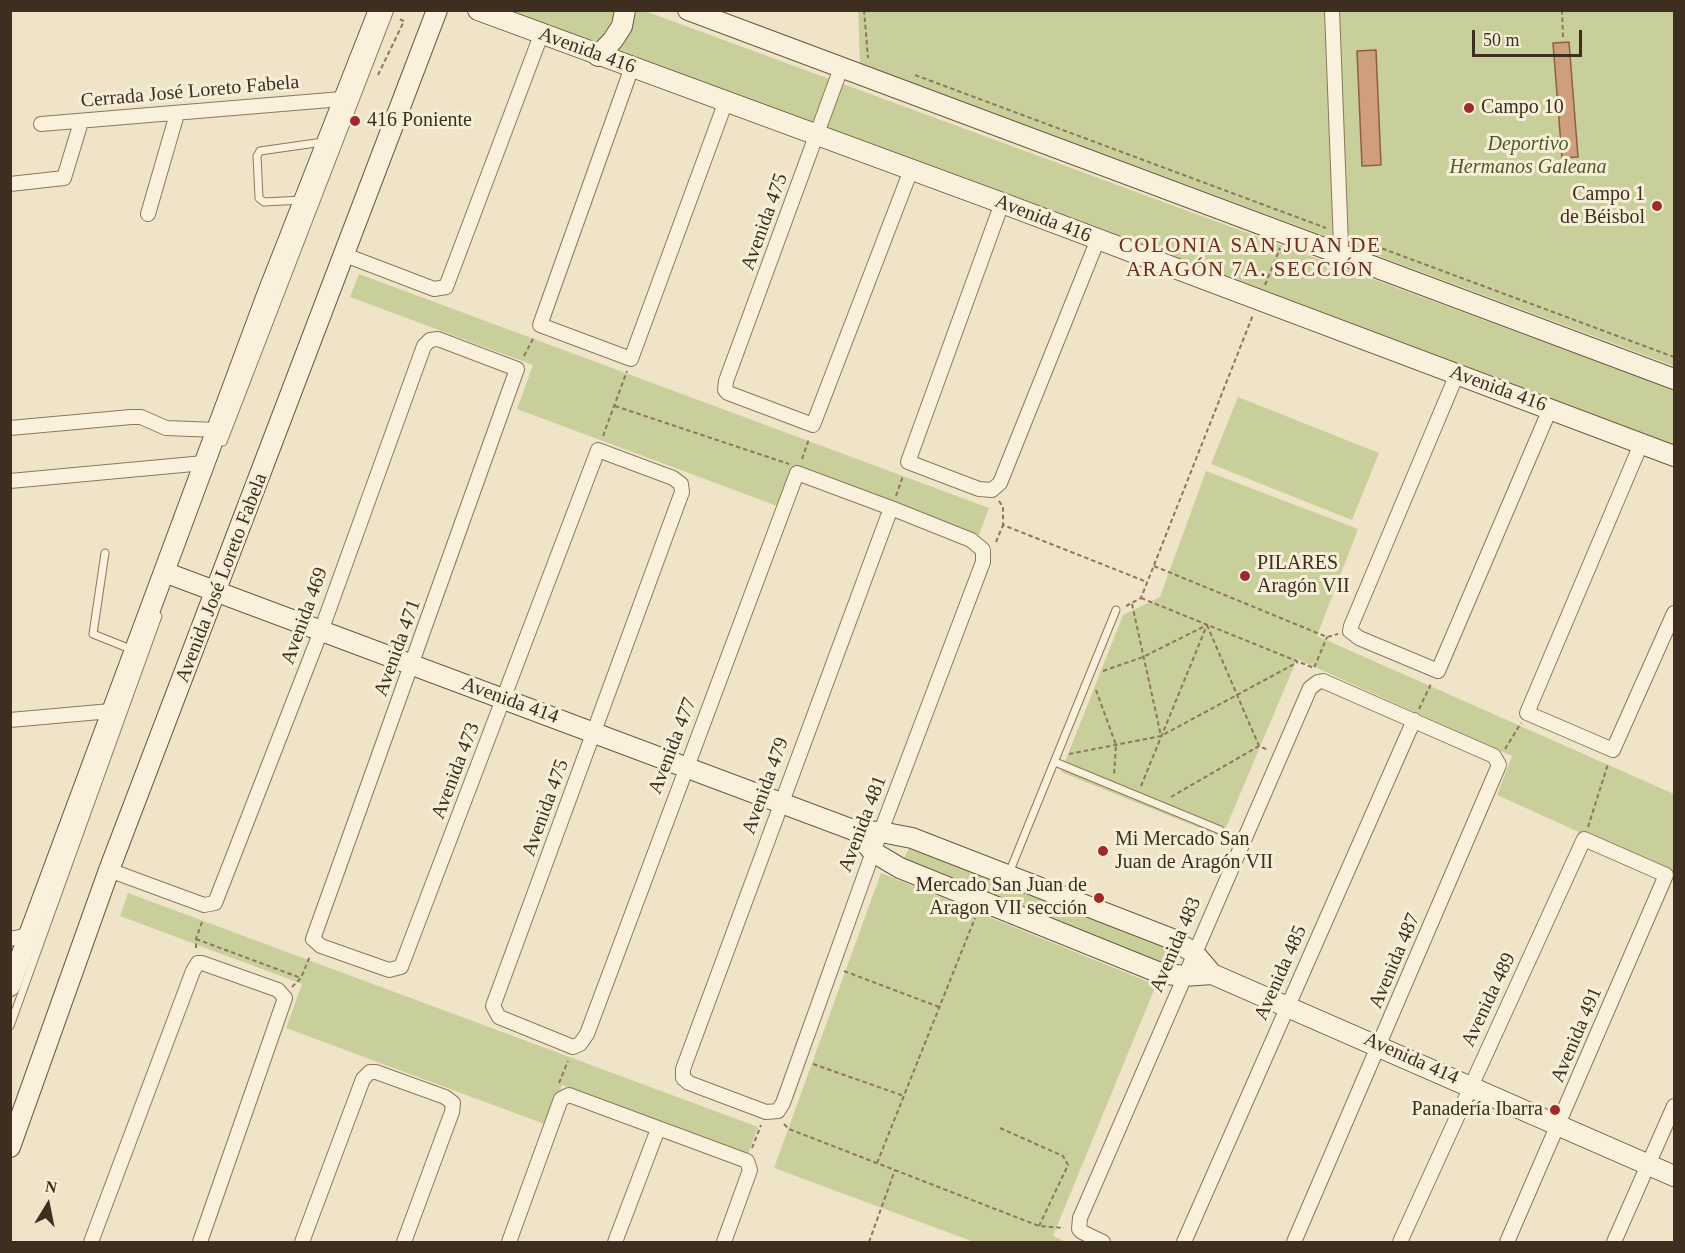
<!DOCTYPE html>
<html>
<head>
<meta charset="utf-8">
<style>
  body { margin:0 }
  #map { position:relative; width:1685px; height:1253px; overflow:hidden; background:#f0e4c8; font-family:Georgia,serif }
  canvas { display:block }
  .frame { position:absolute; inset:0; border:12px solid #3d2e20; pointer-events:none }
  .north { position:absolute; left:18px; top:1175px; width:60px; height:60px; -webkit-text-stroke:4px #f7eed8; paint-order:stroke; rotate:10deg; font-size:16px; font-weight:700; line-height:24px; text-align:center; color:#3d2e20 }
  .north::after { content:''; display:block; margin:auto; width:21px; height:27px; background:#3d2e20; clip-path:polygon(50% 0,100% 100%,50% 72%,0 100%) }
  .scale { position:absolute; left:1472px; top:30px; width:110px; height:27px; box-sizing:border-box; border:3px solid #3d2e20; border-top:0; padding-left:8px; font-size:18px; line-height:21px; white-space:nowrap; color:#3d2e20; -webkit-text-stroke:4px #f7eed8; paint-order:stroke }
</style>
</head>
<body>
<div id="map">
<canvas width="1685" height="1253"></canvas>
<div class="frame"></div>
<div class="north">N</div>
<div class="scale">50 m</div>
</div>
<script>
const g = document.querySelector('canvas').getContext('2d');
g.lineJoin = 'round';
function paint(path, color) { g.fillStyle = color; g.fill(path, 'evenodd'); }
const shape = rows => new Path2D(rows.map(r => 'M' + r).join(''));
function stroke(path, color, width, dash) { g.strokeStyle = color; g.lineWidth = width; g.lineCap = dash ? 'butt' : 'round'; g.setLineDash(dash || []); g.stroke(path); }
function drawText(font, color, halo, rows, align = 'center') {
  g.font = font + ' Georgia,serif'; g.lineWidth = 6; g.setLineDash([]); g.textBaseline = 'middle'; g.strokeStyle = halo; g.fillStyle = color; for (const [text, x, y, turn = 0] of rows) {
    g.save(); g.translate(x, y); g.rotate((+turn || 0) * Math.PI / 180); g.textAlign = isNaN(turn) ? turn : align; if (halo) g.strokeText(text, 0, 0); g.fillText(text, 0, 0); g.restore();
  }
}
paint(shape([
  [496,11,645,11,1674,390,1674,448],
  [858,11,1674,11,1674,366,860,63],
  [359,274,989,508,979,535,793,466,777,506,517,409,533,365,350,297],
  [1238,397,1379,453,1352,520,1211,464],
  [1206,471,1358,529,1317,636,1674,794,1674,875,1497,795,1512,756,1297,659,1222,837,1061,772,1123,615,1160,597],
  [913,839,1169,948,1159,971,901,865],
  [881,873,1156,985,1053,1236,1066,1242,974,1242,774,1168],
  [128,893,758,1127,748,1154,562,1085,547,1125,286,1028,302,984,120,916]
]), '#c9cf9b');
const building = shape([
  [1569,42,1578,157,1562,158,1553,43,1569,42],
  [1376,50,1381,165,1362,166,1357,51,1376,50]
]);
paint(building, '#cf9f7d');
stroke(building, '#8d5f41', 1.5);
const lane = shape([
  [303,200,264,202,259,198,257,156,260,151,323,142],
  [223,442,390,10],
  [105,553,93,634,133,650],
  [1055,762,1220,830],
  [1009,873,1116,610],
  [10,1026,158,616]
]);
const street = shape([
  [1332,10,1341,245],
  [632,67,540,325,631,359,726,101],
  [841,68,726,381,725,390,728,393,813,425,911,170],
  [41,124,342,99],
  [10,184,64,178,81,122],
  [1002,203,908,462,979,489,992,490,1000,483,1098,239],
  [148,214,177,114],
  [345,255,434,289,446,287,541,35],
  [1457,374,1351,626,1350,631,1359,638,1438,671,1550,409],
  [10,428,131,417,141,417,166,428,217,430],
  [1641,444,1527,713,1613,750,1674,613],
  [10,481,204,463],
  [10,720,111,711],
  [109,870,204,905,215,903,321,631,424,346,430,340,438,339,517,369,313,939,321,946,389,970,401,967,598,450,673,478,681,484,682,492,493,1006,499,1017,573,1047,580,1044,587,1034,797,473,891,508,971,540,983,550,983,562,873,852,783,1103,778,1111,766,1112,689,1083,683,1078,683,1069,891,508],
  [10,939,28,935],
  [91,1242,193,971,198,963,202,963,278,990,285,998,200,1242],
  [302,1242,363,1079,370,1072,376,1072,445,1097,453,1103,452,1112,404,1242],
  [509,1242,561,1099,569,1095,747,1161,750,1170,724,1242],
  [615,1242,658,1129],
  [1103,1242,1082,1232,1079,1229,1080,1218,1310,688,1318,682,1323,681,1494,756,1499,765,1294,1242],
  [1184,1242,1414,720],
  [1400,1242,1584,839,1666,875,1507,1242],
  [1614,1242,1674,1106]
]);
const secondary = shape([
  [478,10,1002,203,1674,456],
  [688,10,1674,379],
  [598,56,613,40,622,26,625,10],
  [164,572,856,831,881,832,912,838,1172,939,1194,953,1212,974],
  [856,831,873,852,900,868,1160,973,1184,976,1212,974,1674,1176],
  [10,986,267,295,379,10],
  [10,1147,109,870,437,10]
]);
stroke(lane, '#8d765c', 9);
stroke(street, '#8d765c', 16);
stroke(secondary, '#6f573f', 22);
stroke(shape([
  [864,10,868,58],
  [1562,10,1563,37],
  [378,75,404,21,399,19],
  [915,75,1326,228],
  [1354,238,1674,357],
  [1265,285,1280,248],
  [524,356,534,337],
  [615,406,789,464],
  [603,436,627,371],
  [802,459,809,439],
  [896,496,903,476],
  [999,501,1003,507,1003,525,1147,582],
  [996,542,1003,525],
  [1154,566,1327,637,1338,634],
  [1141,598,1314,668,1327,637],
  [1132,604,1161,736],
  [1126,606,1141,598,1253,315],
  [1207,625,1259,746],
  [1103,671,1143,657,1207,625],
  [1096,690,1116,745,1114,776],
  [1419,709,1431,684],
  [1505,749,1521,723],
  [1069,754,1161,736,1298,662],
  [1141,786,1207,625],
  [1171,797,1259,746,1268,750],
  [1588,827,1608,764],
  [196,939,301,978],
  [196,948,196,939,203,919],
  [844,971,939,1007],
  [292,987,301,978,310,956],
  [813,1064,904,1096],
  [559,1083,568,1061],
  [784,1124,789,1129,1039,1226,1064,1228],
  [1000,1128,1063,1156,1068,1165,1039,1226],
  [752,1148,761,1125],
  [877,1163,975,918],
  [869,1242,895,1170]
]), '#8d765c', 2, [4.5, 3]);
stroke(lane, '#faf1dc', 7);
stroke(street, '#faf1dc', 14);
stroke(secondary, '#faf1dc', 20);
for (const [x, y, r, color] of [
  [1469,108,6,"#9e2a2b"],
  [355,121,6,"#9e2a2b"],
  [1657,206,6,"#9e2a2b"],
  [1245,576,6,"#9e2a2b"],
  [1103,851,6,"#9e2a2b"],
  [1099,898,6,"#9e2a2b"],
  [1555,1110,6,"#9e2a2b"]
]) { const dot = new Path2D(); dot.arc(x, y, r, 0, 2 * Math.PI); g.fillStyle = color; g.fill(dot); stroke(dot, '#f7eed8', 2); }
drawText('20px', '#3d2e20', '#f7eed8', [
  ["Avenida 416",587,51,20],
  ["Cerrada José Loreto Fabela",190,92,-5],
  ["Avenida 416",1043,219,21],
  ["Avenida 475",765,222,-70],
  ["Avenida 416",1498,389,20],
  ["Avenida José Loreto Fabela",222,578,-69],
  ["Avenida 469",305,616,-70],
  ["Avenida 471",398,648,-70],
  ["Avenida 414",510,701,20],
  ["Avenida 477",673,746,-69],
  ["Avenida 473",456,771,-69],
  ["Avenida 479",766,786,-70],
  ["Avenida 475",546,808,-70],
  ["Avenida 481",863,824,-69],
  ["Avenida 483",1176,945,-67],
  ["Avenida 487",1395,961,-67],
  ["Avenida 485",1281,973,-66],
  ["Avenida 489",1489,1000,-65],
  ["Avenida 491",1577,1035,-67],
  ["Avenida 414",1411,1059,24]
]);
drawText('20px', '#3d2e20', '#f7eed8', [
  ["Campo 10",1481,108],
  ["416 Poniente",367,121],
  ["Campo 1",1645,195,"right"],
  ["de Béisbol",1645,218,"right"],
  ["PILARES",1257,564],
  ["Aragón VII",1257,587],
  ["Mi Mercado San",1115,840],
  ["Juan de Aragón VII",1115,863],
  ["Mercado San Juan de",1087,886,"right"],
  ["Aragon VII sección",1087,909,"right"],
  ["Panadería Ibarra",1543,1110,"right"]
], 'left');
drawText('italic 20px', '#4d5a26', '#f7eed8', [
  ["Deportivo",1528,145],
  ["Hermanos Galeana",1528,168]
]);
g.letterSpacing = '1.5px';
drawText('21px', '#6b2e1e', '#f7eed8', [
  ["COLONIA SAN JUAN DE",1250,246],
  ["ARAGÓN 7A. SECCIÓN",1250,270]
]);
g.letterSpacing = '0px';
</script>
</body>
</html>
